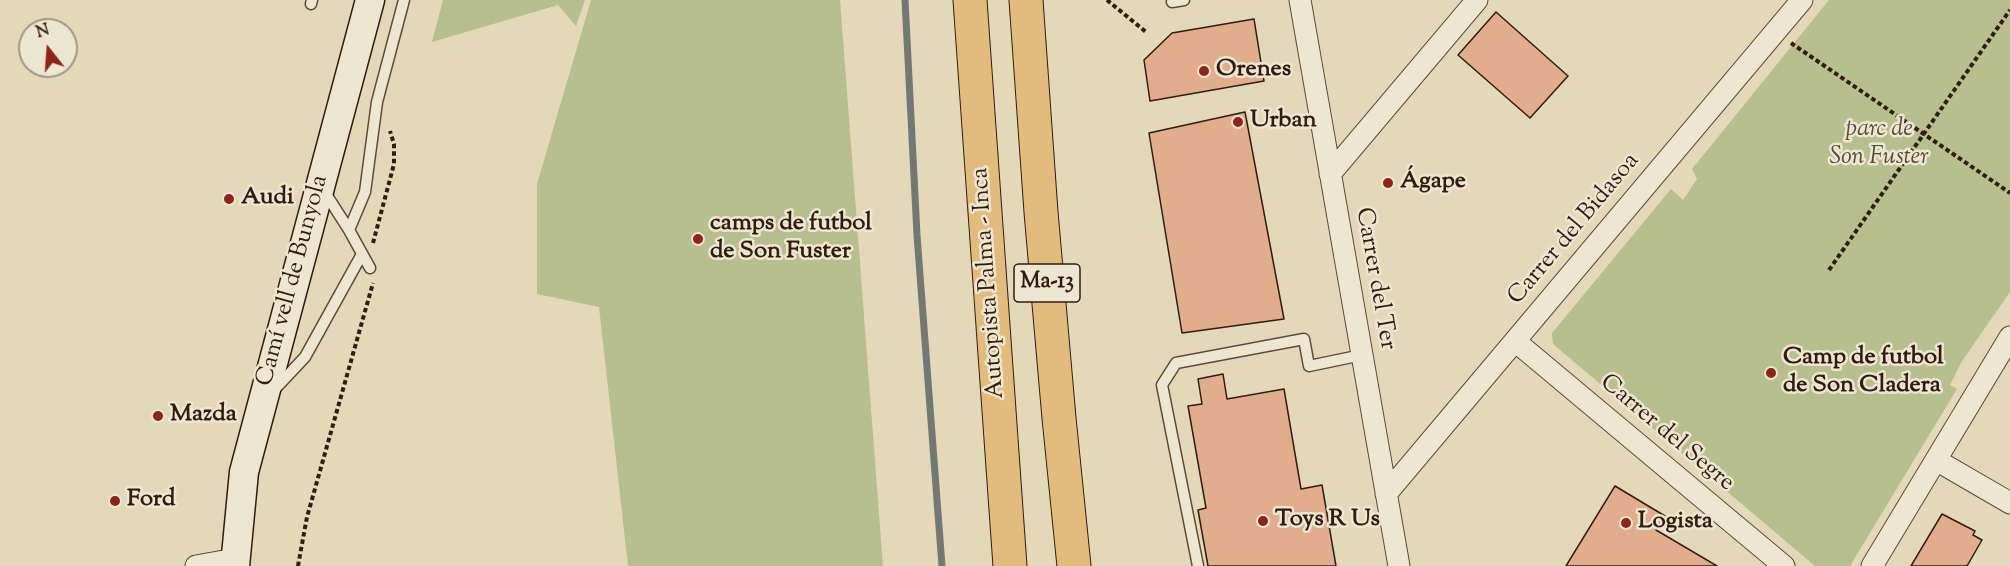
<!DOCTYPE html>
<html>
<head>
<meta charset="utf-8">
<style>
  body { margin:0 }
  #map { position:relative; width:2010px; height:566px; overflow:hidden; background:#e3d9b8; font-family:"Sorts Mill Goudy",serif }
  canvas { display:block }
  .north { position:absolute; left:18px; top:18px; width:60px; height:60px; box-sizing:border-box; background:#ede6d1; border:2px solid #a29584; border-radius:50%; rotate:343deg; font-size:16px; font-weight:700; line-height:24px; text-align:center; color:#321c10 }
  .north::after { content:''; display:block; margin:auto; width:21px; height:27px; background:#8f2418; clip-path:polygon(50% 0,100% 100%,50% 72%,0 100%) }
</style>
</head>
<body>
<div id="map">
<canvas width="2010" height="566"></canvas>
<div class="north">N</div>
</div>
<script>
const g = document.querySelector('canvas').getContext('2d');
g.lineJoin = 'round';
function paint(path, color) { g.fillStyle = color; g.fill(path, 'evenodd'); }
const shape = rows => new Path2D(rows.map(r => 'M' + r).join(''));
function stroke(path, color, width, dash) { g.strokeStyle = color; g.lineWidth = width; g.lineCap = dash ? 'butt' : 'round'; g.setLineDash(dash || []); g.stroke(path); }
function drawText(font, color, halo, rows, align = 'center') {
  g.font = font + ' "Sorts Mill Goudy",serif'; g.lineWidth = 5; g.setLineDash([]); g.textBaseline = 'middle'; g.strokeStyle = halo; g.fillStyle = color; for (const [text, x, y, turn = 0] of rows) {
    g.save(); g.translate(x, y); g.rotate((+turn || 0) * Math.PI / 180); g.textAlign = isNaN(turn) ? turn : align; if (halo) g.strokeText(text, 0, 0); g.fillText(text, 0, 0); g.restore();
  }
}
paint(shape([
  [443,0,585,0,576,26,558,5,432,42],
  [591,0,840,0,883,566,628,566,599,307,537,294,537,184],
  [1829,0,2010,0,2010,292,1962,361,1950,385,1957,389,1850,566,1815,566,1553,344,1552,333,1671,189,1683,200,1697,179,1692,169]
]), '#b6bf8d');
stroke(shape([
  [905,0,917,235,942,566]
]), '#707976', 7);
const building = shape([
  [1496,12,1568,76,1530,118,1458,55,1496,12],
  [1254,19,1264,81,1150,101,1144,60,1172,33,1254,19],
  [1245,112,1284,319,1182,333,1149,133,1245,112],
  [1223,374,1227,399,1284,389,1301,489,1322,485,1336,566,1208,566,1198,510,1206,508,1188,406,1202,404,1198,379,1223,374],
  [1615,486,1665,516,1656,530,1717,566,1566,566,1615,486],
  [1942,514,1975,531,1973,535,1982,540,1967,566,1911,566,1942,514]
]);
paint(building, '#e1ad8c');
stroke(building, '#321c10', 1.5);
const service = shape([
  [1172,2,1184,0],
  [311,4,312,0],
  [324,191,349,230,370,268],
  [349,230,365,192,377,102,404,0],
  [274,390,305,357,362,254],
  [1198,566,1162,385,1176,363,1304,339,1309,366,1362,355]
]);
const minor = shape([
  [1300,0,1399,566],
  [1330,174,1477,0],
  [1515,341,1784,566],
  [1936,460,2010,503],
  [1386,494,1802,0],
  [196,566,235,559],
  [1872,566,2010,337]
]);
const secondary = shape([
  [235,566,244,472,370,0]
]);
const motorway = shape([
  [970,0,1010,566],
  [1026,0,1041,212,1059,418,1074,566]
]);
stroke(service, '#5e4b3a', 13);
stroke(minor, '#5e4b3a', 23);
stroke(secondary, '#321c10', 31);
stroke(motorway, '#321c10', 35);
stroke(shape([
  [1107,0,1146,32],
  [1791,43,2010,193],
  [373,243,394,164,394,144,390,131],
  [1829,270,2010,10],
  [298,566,307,517,373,283]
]), '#321c10', 4, [4.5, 3]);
stroke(service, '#ede6d1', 10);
stroke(minor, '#ede6d1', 21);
stroke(secondary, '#ede6d1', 28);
stroke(motorway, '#e2bc7c', 33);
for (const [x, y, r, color] of [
  [1204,71,6,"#8f2418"],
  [1238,122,6,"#8f2418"],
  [1388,183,6,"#8f2418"],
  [229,199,6,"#8f2418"],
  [698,239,6,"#8f2418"],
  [1771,373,6,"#8f2418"],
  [158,416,6,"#8f2418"],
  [115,501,6,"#8f2418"],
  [1263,521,6,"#8f2418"],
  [1626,523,6,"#8f2418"]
]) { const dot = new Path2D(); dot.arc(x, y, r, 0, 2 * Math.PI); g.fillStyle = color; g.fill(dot); stroke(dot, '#ede6d1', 2); }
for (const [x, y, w] of [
  [1047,283,66]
]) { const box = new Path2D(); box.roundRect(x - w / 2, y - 19, w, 38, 4.5); g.fillStyle = '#ede6d1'; g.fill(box); stroke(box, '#321c10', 1.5); }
drawText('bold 22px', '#321c10', null, [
  ["Ma-13",1047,283]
]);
drawText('bold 24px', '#321c10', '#ede6d1', [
  ["Orenes",1216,71],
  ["Urban",1250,122],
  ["Ágape",1400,183],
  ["Audi",241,199],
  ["camps de futbol",710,225],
  ["de Son Fuster",710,253],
  ["Camp de futbol",1783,359],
  ["de Son Cladera",1783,387],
  ["Mazda",170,416],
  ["Ford",127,501],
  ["Toys R Us",1275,521],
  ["Logista",1638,523]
], 'left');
drawText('italic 24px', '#5a4d36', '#ede6d1', [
  ["parc de",1879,131],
  ["Son Fuster",1879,159]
]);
drawText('24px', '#321c10', '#ede6d1', [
  ["Carrer del Bidasoa",1575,230,-50],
  ["Carrer del Ter",1374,279,80],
  ["Camí vell de Bunyola",294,281,-75],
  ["Autopista Palma - Inca",990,283,-94],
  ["Carrer del Segre",1666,434,40]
]);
</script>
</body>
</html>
